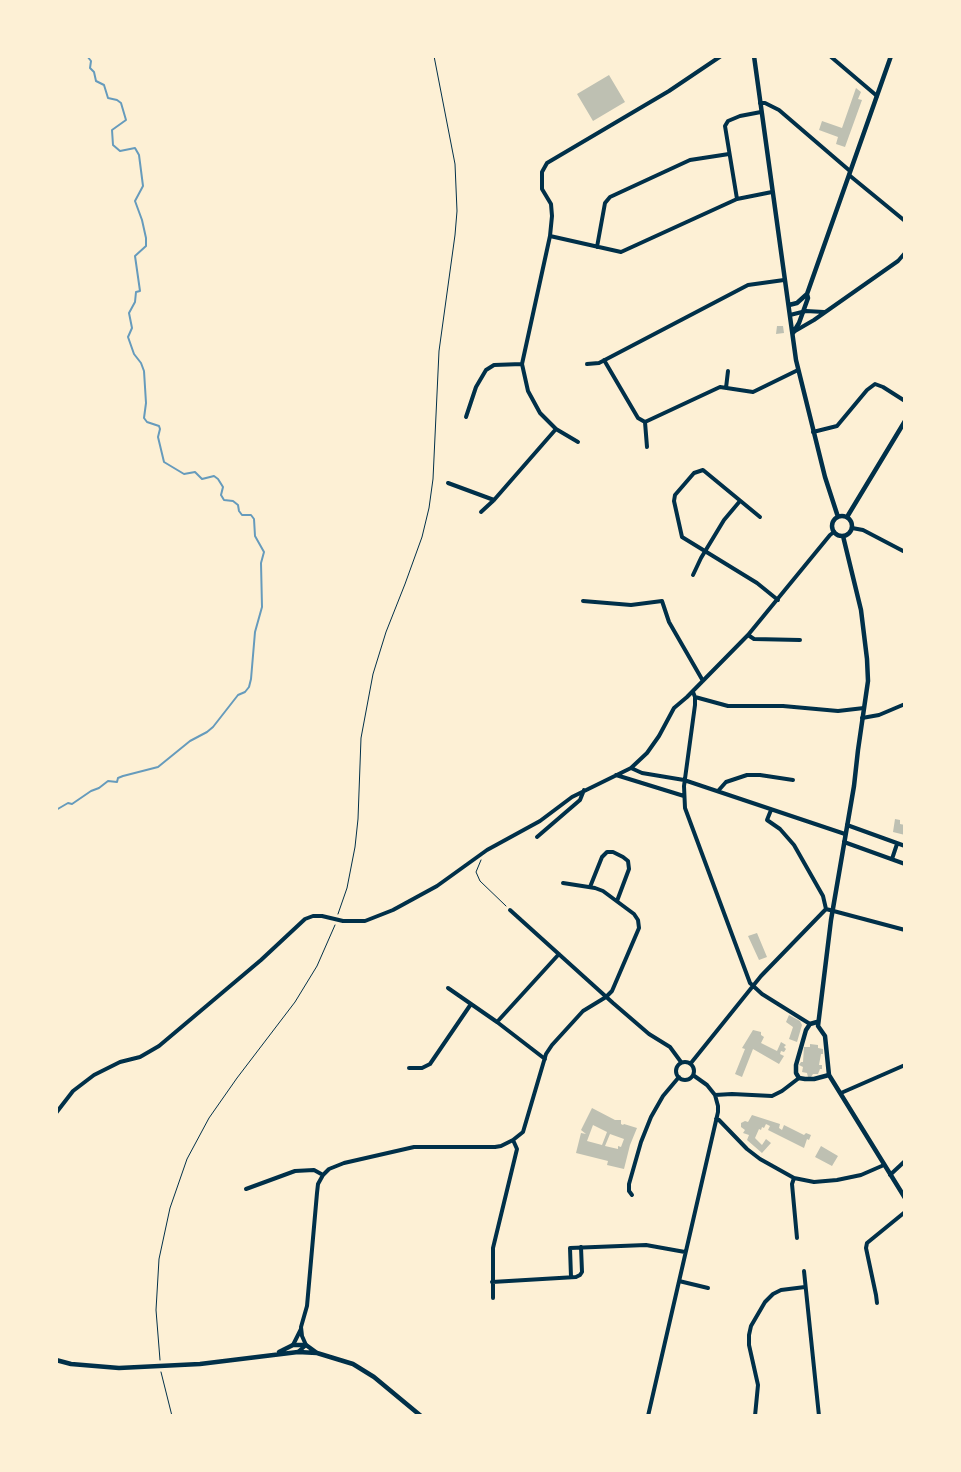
<!DOCTYPE html>
<html>
<head>
<meta charset="utf-8">
<style>
  body { margin:0 }
  #map { position:relative; width:961px; height:1472px; overflow:hidden; background:#fdf0d5; font-family:"Varela Round",sans-serif }
  canvas { display:block }
  .frame { position:absolute; inset:0; border:58px solid #fdf0d5; pointer-events:none }
</style>
</head>
<body>
<div id="map">
<canvas width="961" height="1472"></canvas>
<div class="frame"></div>
</div>
<script>
const g = document.querySelector('canvas').getContext('2d');
g.lineJoin = 'round';
const shape = rows => new Path2D(rows.map(r => 'M' + r).join(''));
function stroke(path, color, width, dash) { g.strokeStyle = color; g.lineWidth = width; g.lineCap = dash ? 'butt' : 'round'; g.setLineDash(dash || []); g.stroke(path); }
function paint(path, color) { g.fillStyle = color; g.fill(path, 'evenodd'); }
stroke(shape([
  [56,810,68,803,72,804,91,791,99,788,108,781,117,782,118,778,123,776,158,767,190,741,207,732,213,727,238,695,245,692,249,687,251,679,255,632,262,607,261,563,264,552,255,536,254,519,251,515,242,515,239,511,238,505,233,501,224,500,221,495,223,487,218,479,214,476,202,479,195,472,184,474,164,462,158,437,160,429,159,426,147,422,144,418,146,403,144,371,141,363,134,354,128,337,132,328,129,313,135,302,136,292,140,291,135,256,146,246,146,238,142,220,135,201,143,186,139,155,135,148,120,151,113,145,112,130,126,120,121,103,117,100,108,98,104,85,96,81,94,72,90,68,91,61,87,56]
]), '#669bbc', 2);
paint(shape([
  [609,75,625,102,593,121,577,94],
  [856,88,861,92,858,99,862,100,845,147,836,144,838,137,819,130,822,121,842,128],
  [777,326,783,326,784,333,776,334],
  [895,819,900,820,900,824,905,825,905,835,893,832],
  [757,933,767,957,759,960,748,936],
  [789,1015,800,1021,802,1025,797,1042,789,1039,793,1027,786,1022],
  [753,1030,761,1032,761,1035,764,1037,761,1043,777,1051,781,1042,786,1045,784,1047,786,1049,784,1052,781,1051,780,1054,784,1056,779,1064,753,1049,742,1077,735,1074,745,1049,742,1048],
  [810,1044,818,1045,818,1048,823,1049,823,1054,821,1054,819,1065,822,1065,822,1069,820,1069,818,1074,813,1074,811,1077,808,1077,807,1073,802,1072,803,1067,799,1065,801,1062,803,1062,804,1047,810,1047],
  [592,1108,615,1120,621,1120,621,1124,623,1125,624,1124,637,1128,630,1145,624,1169,607,1165,608,1161,576,1153,581,1133,586,1134,581,1130],
  [593,1125,607,1132,602,1145,587,1141],
  [610,1134,624,1139,621,1147,618,1146,618,1149,605,1146],
  [752,1115,780,1124,779,1128,782,1130,784,1125,804,1135,806,1133,811,1135,809,1140,807,1139,804,1148,768,1130,770,1126,766,1124,764,1128,762,1127,761,1130,759,1129,755,1138,762,1145,766,1139,771,1143,762,1153,747,1140,749,1135,743,1133,745,1130,741,1127,741,1123,745,1121,748,1122],
  [821,1146,838,1156,832,1166,815,1157]
]), '#bec0b2');
stroke(shape([
  [481,860,476,872,480,881,506,906],
  [338,914,347,888,355,847,358,819,361,738,373,674,386,632,405,584,422,537,429,508,433,479,439,351,455,235,457,211,455,164,434,56],
  [160,1360,156,1310,159,1259,170,1208,187,1159,209,1118,237,1078,295,1002,317,966,335,925],
  [161,1372,172,1416]
]), '#003049', 1);
stroke(shape([
  [830,56,877,96],
  [760,103,765,103,779,110,850,171],
  [849,175,905,221],
  [737,199,725,126,728,121,740,116,761,112],
  [550,236,621,252,737,199,772,192],
  [597,247,605,203,610,197,690,160,729,154],
  [790,315,806,311,824,312],
  [795,331,814,320,898,261,905,253],
  [604,360,638,418,645,422,720,387,753,392,798,370],
  [587,364,599,363,748,285,784,280],
  [726,388,728,371],
  [466,417,476,387,486,370,494,365,522,364],
  [645,422,647,447],
  [813,432,837,426,867,390,875,384,883,387,905,401],
  [578,442,556,429,540,413,528,391,522,364,550,236,552,216,551,204,542,189,542,172,547,163,669,91,721,56],
  [448,483,494,500],
  [481,512,494,500,556,429],
  [760,517,703,470,694,473,675,495,674,501,682,537,757,583,778,600],
  [852,528,863,530,905,552],
  [693,575,701,558,724,520,740,501],
  [583,601,631,605,662,601,669,622,703,681],
  [748,635,754,639,800,640],
  [693,692,695,697,695,705,684,786,685,808,750,983,762,994,810,1024],
  [695,697,728,706,783,706,838,711,864,708],
  [862,718,879,715,905,704],
  [631,768,642,773,684,780,845,834],
  [616,775,684,796],
  [718,791,726,782,747,775,760,775,793,780],
  [771,810,767,820,780,829,794,845,823,896,826,909],
  [847,825,905,846],
  [537,837,580,800,584,790],
  [844,842,905,864],
  [892,859,897,844],
  [590,887,602,857,607,852,613,852,623,857,628,861,629,869,617,901],
  [510,910,613,1003,649,1034,670,1047,681,1062],
  [448,988,497,1022,545,1059],
  [497,1022,559,954],
  '676 1071a9 9 0 1 1 18 0a9 9 0 1 1-18 0Z',
  [691,1063,761,976,826,909,905,930],
  [409,1068,422,1068,430,1064,471,1004],
  [841,1093,905,1065],
  [715,1095,732,1094,772,1096,782,1091,799,1078],
  [56,1113,73,1091,94,1075,120,1062,140,1057,159,1046,261,960,305,919,313,916,322,916,343,921,365,921,393,910,437,886,487,850,540,821,572,797,631,768,647,753,659,736,674,708,687,697,748,635,830,535,834,532],
  [716,1119,719,1120,747,1149,760,1159,794,1178,814,1182,837,1180,861,1175,884,1165],
  [890,1175,905,1161],
  [794,1178,792,1184,797,1238],
  [246,1189,295,1171,314,1170,323,1175],
  [632,1195,629,1191,629,1184,641,1142,651,1117,663,1096,679,1077],
  [804,1271,819,1416],
  [571,1277,570,1248,646,1245,685,1252],
  [679,1281,708,1288],
  [492,1282,576,1277,580,1275,582,1272,581,1247],
  [493,1298,493,1248,517,1149,513,1140],
  [877,1303,876,1295,866,1248,867,1243,905,1212],
  [293,1345,301,1329],
  [298,1352,306,1345,302,1336,301,1327,307,1306,317,1193,318,1184,323,1175,329,1169,344,1163,414,1147,495,1147,501,1146,513,1140,523,1132,546,1054,552,1045,583,1011,606,997,612,991,639,928,638,920,634,914,603,891,595,888,563,883],
  [648,1416,718,1112,718,1106,715,1095,707,1085,693,1075],
  [755,1416,758,1385,749,1345,749,1335,751,1326,765,1302,773,1294,781,1290,805,1287]
]), '#003049', 4);
stroke(shape([
  [754,56,796,360,825,477,838,517],
  [789,305,797,303,807,294],
  [793,333,799,323,808,298,807,294,891,56],
  '832 526a10 10 0 1 1 20 0a10 10 0 1 1-20 0Z',
  [847,517,905,421],
  [843,536,861,610,867,659,868,681,858,750,854,786,831,920,818,1026,825,1036,829,1075,905,1198],
  [817,1022,810,1024,806,1030,796,1065,796,1073,799,1078,805,1079,814,1079,829,1075],
  [279,1352,293,1345,306,1345,317,1353,353,1364,374,1377,421,1416],
  [56,1360,71,1364,119,1368,200,1364,298,1352,317,1353]
]), '#003049', 4.5);
</script>
</body>
</html>
